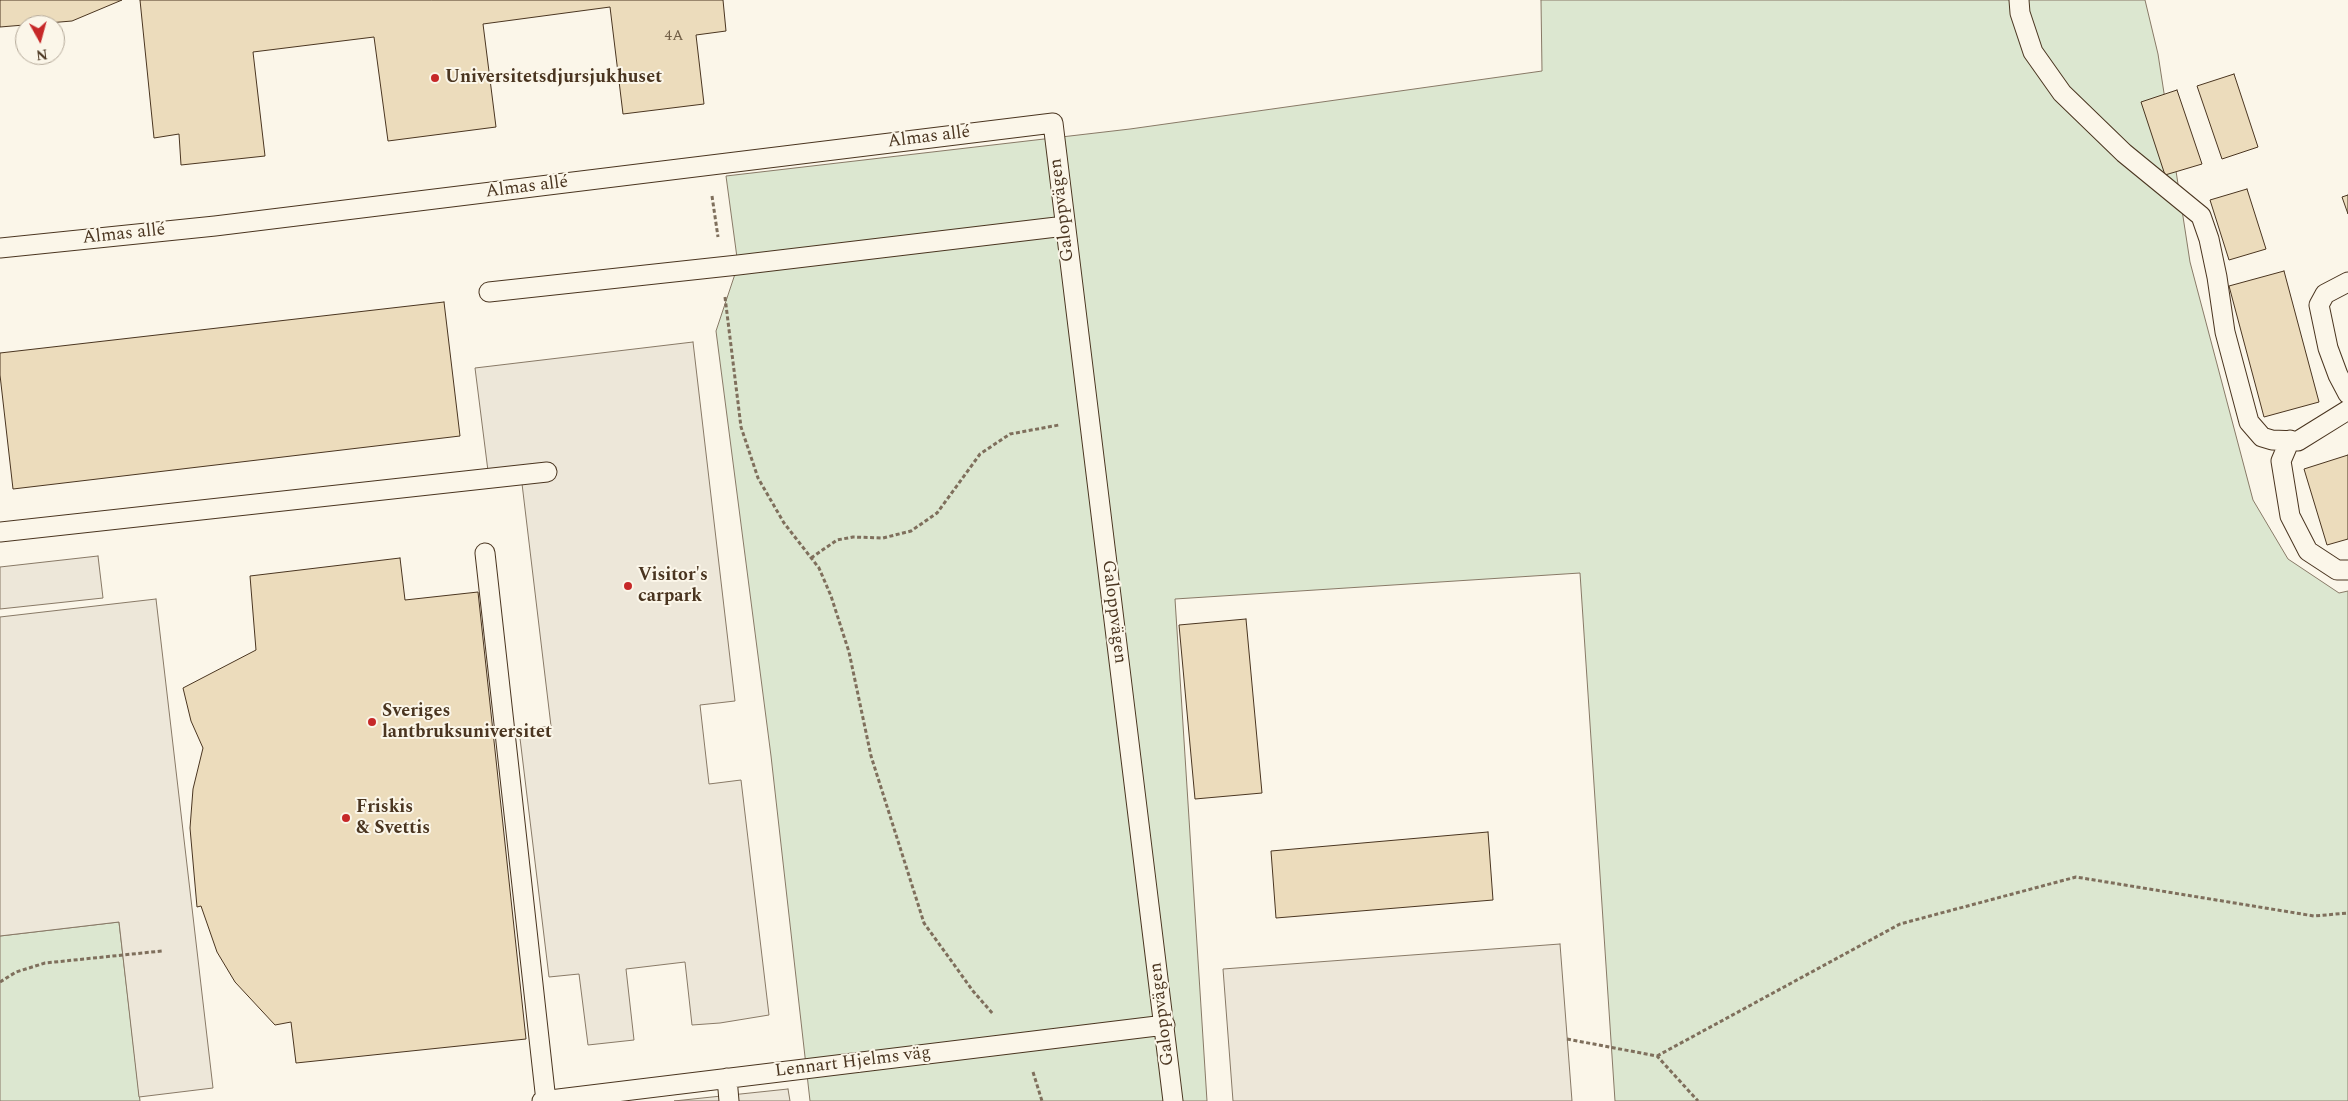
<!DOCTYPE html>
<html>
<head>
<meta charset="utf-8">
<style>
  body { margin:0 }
  #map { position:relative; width:2348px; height:1101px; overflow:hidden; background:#fbf6e9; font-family:Spectral,serif }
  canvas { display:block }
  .north { position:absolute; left:15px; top:15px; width:50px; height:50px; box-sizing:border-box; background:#fbf6e9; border:1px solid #b4a999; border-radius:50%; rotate:173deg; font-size:14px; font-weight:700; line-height:20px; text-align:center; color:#4a3520 }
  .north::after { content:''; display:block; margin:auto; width:18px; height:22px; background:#c62828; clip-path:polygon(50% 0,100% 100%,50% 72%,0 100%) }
</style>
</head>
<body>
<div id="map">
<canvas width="2348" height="1101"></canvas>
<div class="north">N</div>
</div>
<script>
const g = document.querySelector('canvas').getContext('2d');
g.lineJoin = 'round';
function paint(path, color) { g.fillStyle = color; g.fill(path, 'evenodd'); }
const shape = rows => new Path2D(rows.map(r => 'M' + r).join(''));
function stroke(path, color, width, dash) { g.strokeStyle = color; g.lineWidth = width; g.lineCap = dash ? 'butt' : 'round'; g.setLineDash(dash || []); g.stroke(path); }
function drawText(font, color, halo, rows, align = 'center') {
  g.font = font + ' Spectral,serif'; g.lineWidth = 4; g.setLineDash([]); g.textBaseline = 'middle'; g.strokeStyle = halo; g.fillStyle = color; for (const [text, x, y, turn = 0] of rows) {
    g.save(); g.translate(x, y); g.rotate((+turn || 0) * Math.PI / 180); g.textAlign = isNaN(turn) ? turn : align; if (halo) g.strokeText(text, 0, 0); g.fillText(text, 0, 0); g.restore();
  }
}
const green = shape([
  [1541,0,2145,0,2158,54,2190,262,2253,500,2288,559,2339,593,2348,591,2348,1101,1615,1101,1580,573,1175,599,1207,1101,810,1101,771,756,716,331,738,265,726,176,1130,129,1542,71,1541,0],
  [119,922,140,1101,0,1101,0,936,119,922]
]);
paint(green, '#dce7d0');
stroke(green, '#887966', 1);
const parking = shape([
  [693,342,735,701,700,705,709,784,741,780,769,1015,720,1023,692,1025,685,962,626,969,634,1040,588,1045,579,974,549,977,519,730,551,726,520,467,488,471,475,368,693,342],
  [98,556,103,598,0,609,0,567,98,556],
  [156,599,213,1088,139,1097,119,922,0,936,0,617,156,599],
  [1560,944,1572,1101,1233,1101,1223,969,1560,944],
  [788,1089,790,1101,674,1101,788,1089]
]);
paint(parking, '#ede7d9');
stroke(parking, '#887966', 1);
const building = shape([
  [0,0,122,0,72,21,0,27,0,0],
  [140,0,723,0,726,31,696,35,704,104,623,114,610,7,483,24,496,127,388,141,374,37,253,52,265,156,181,165,179,134,154,138,140,0],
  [2234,74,2258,147,2222,159,2197,86,2234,74],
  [2177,90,2202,164,2165,175,2141,102,2177,90],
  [2247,189,2266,249,2229,260,2210,200,2247,189],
  [2348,195,2348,214,2342,197,2348,195],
  [2284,271,2319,402,2264,417,2229,286,2284,271],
  [444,302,460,436,13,489,0,375,0,353,444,302],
  [2348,455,2348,539,2327,545,2304,469,2348,455],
  [400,558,405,600,478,592,526,1039,296,1063,291,1022,275,1025,235,982,217,952,201,906,197,907,190,828,193,789,203,748,191,721,183,688,256,650,250,576,400,558],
  [1246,619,1262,793,1195,799,1179,625,1246,619],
  [1488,832,1493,900,1276,918,1271,851,1488,832]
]);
paint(building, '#ecdcbc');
stroke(building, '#4a3520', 1);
const lane = shape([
  [2019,0,2020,13,2033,52,2062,93,2124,153,2201,216,2209,239,2217,277,2225,332,2249,422,2262,437,2272,440,2298,441,2348,410],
  [0,248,215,226,1053,123,1173,1101],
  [2348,282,2325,294,2319,305,2328,348,2338,375,2348,394],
  [489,292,738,265,1065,226],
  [2290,440,2281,461,2290,516,2308,551,2337,570,2348,570],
  [0,532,547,472],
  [485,553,546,1101],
  [727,1078,729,1101],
  [542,1101,1165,1025]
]);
stroke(lane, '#4a3520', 21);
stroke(shape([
  [712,196,718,237],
  [725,297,741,427,758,478,784,523,819,568,831,596,849,652,871,756,924,923,973,991,993,1014],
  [811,558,837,540,853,537,883,538,911,531,937,513,980,454,1010,434,1059,425],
  [0,982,16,972,45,963,162,951],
  [1567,1039,1657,1056,1698,1101],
  [1657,1056,1900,924,2076,877,2314,916,2348,913],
  [1033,1072,1042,1101]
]), '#7f6f5c', 3, [4, 2.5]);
stroke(lane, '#fbf6e9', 19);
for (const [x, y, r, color] of [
  [435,78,5,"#c62828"],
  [628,586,5,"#c62828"],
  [372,722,5,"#c62828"],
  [346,818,5,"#c62828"]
]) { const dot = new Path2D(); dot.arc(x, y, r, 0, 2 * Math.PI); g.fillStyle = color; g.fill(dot); stroke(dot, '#fbf6e9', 2); }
drawText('15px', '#725f47', null, [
  ["4A",674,37]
]);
drawText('bold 18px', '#4a3520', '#fbf6e9', [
  ["Universitetsdjursjukhuset",445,78],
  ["Visitor's",638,576],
  ["carpark",638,597],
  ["Sveriges",382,712],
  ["lantbruksuniversitet",382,733],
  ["Friskis",356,808],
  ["& Svettis",356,829]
], 'left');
drawText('18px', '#4a3520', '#fbf6e9', [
  ["Almas allé",929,138,-7],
  ["Almas allé",527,188,-7],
  ["Galoppvägen",1063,210,-97],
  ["Almas allé",124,235,-6],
  ["Galoppvägen",1113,612,83],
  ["Galoppvägen",1163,1014,-97],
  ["Lennart Hjelms väg",853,1063,-7]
]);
</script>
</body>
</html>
